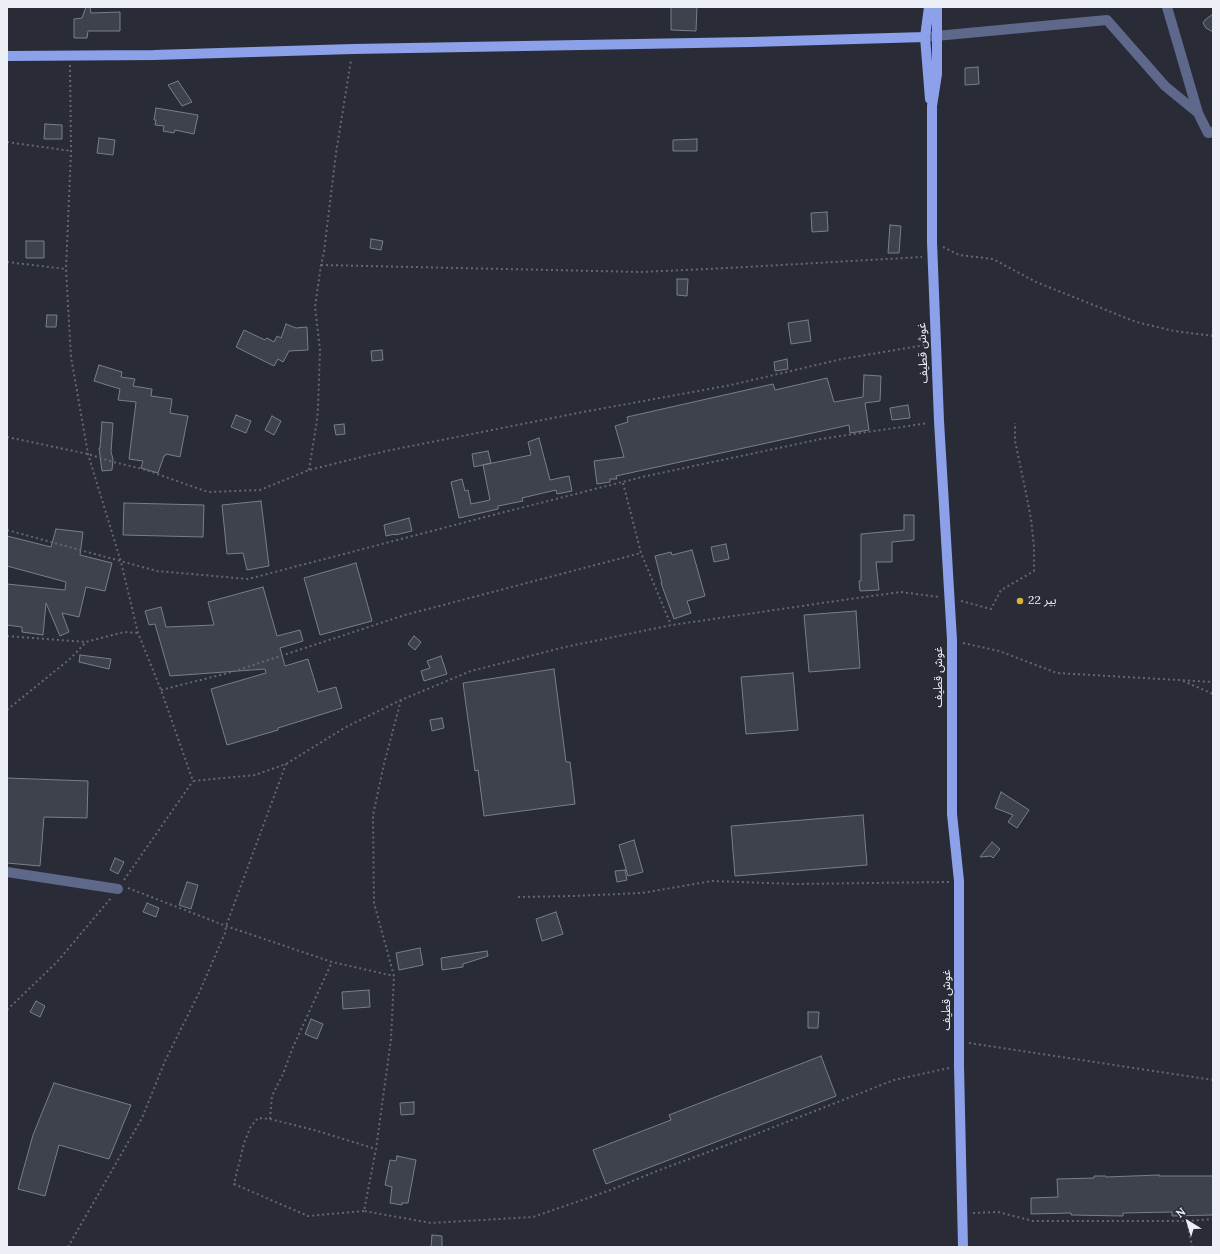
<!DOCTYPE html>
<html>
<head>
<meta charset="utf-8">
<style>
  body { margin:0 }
  #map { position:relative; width:1220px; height:1254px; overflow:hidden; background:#292c36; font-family:Lora,serif }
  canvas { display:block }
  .frame { position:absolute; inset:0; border:8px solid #eceff5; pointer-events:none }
  .north { position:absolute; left:1168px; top:1202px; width:40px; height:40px; -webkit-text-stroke:3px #292c36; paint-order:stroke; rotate:322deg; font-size:11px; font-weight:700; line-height:16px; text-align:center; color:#eceff5 }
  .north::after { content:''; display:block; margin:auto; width:14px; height:18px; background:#eceff5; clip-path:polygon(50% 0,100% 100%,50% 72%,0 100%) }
</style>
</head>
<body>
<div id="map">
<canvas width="1220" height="1254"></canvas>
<div class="frame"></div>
<div class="north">N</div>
</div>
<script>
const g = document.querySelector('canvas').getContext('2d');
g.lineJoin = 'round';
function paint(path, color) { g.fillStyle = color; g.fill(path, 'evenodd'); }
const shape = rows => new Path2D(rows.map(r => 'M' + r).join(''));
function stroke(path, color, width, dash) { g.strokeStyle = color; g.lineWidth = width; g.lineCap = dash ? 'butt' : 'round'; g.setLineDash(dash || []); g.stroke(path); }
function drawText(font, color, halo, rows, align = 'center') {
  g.font = font + ' Lora,"Noto Sans Arabic",serif'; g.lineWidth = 3; g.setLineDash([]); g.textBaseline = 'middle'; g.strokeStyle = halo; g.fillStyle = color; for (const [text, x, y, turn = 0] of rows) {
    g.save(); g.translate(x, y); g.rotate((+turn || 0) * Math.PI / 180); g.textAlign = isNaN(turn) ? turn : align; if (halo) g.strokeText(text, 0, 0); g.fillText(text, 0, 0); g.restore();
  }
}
const building = shape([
  [86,7,90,7,91,13,120,12,120,31,88,31,87,38,74,38,74,19,82,18,86,7],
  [671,7,697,7,696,31,671,30,671,7],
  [1213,14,1213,32,1206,28,1203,23,1205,20,1213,14],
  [978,67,979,84,965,85,965,68,978,67],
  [178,81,192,102,182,106,168,85,178,81],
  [156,108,198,115,194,134,175,130,174,133,163,131,164,126,155,125,156,120,154,120,156,108],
  [45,124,62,125,62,139,44,139,45,124],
  [99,138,115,140,113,155,97,153,99,138],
  [697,139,697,151,673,151,673,140,697,139],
  [827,212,828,231,812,232,811,213,827,212],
  [890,225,901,226,899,253,888,253,890,225],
  [371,239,383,241,381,250,370,248,371,239],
  [26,241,44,241,44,258,26,258,26,241],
  [677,279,688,279,687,296,677,295,677,279],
  [47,315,57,315,56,327,46,327,47,315],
  [808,320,811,341,791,344,788,323,808,320],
  [286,324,296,328,307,327,308,350,289,351,283,362,278,359,274,366,236,347,244,330,265,340,267,338,274,342,277,336,281,338,286,324],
  [382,350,383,360,372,361,371,351,382,350],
  [787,359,788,369,775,371,774,362,787,359],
  [99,365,122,372,121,377,135,379,133,386,152,389,151,396,172,399,170,413,188,416,180,457,166,454,165,456,164,456,158,473,141,468,143,461,129,459,136,402,118,400,120,389,94,381,99,365],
  [864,375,881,376,880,401,865,403,869,430,850,433,849,425,616,476,617,479,610,479,610,482,597,484,594,461,624,457,615,426,628,422,627,417,773,384,775,390,827,378,834,402,863,397,864,375],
  [908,405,910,418,892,420,890,408,908,405],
  [236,415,251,421,246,433,231,427,236,415],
  [272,416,281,421,274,435,265,430,272,416],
  [102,422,113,423,111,452,113,459,112,470,102,471,99,448,100,448,102,422],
  [344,424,345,434,336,435,334,425,344,424],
  [539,438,550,480,569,476,572,491,557,494,556,490,522,498,523,501,498,506,498,509,459,518,451,482,462,479,465,491,468,490,471,504,490,500,483,465,531,455,528,442,539,438],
  [488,451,491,463,474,467,472,454,488,451],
  [261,501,269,566,247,570,243,553,227,554,222,505,261,501],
  [124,503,204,505,203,537,123,535,124,503],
  [904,515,914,515,914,540,892,542,892,562,876,562,879,590,860,591,859,581,861,581,861,534,904,530,904,515],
  [409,518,412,531,395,535,395,534,386,536,384,525,409,518],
  [56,529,83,532,80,555,112,563,105,591,86,587,79,617,62,613,69,632,60,636,46,603,43,635,22,632,22,627,7,625,7,584,65,590,66,582,7,566,7,536,51,547,56,529],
  [726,544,729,559,714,562,711,547,726,544],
  [692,550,705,596,687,601,691,613,674,619,661,583,662,583,655,556,671,552,672,555,692,550],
  [356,563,372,621,320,635,304,578,356,563],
  [263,587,277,636,300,630,303,641,280,648,285,666,308,659,318,692,336,687,342,708,278,728,278,730,227,745,211,689,266,673,265,669,170,676,155,624,149,625,145,611,161,607,166,627,214,625,208,602,263,587],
  [856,611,860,668,809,672,804,615,856,611],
  [414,636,421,642,415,650,408,644,414,636],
  [80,655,111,659,109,669,79,662,80,655],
  [441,656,447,674,424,681,421,671,430,668,427,661,441,656],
  [554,669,566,762,570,762,575,804,484,816,478,770,475,771,463,683,554,669],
  [793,673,798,730,746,734,741,677,793,673],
  [442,718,444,728,432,731,430,720,442,718],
  [7,778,88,781,87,818,44,817,40,866,7,863,7,778],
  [1001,792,1029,810,1017,828,1008,822,1013,815,995,808,1001,792],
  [863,815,867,865,735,876,731,826,863,815],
  [634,840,643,872,628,876,619,845,634,840],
  [992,842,1000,849,993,858,991,856,980,857,992,842],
  [115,858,124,862,118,874,110,870,115,858],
  [625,870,627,880,617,882,615,871,625,870],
  [187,882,198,885,191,909,179,905,187,882],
  [147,903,159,908,156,917,143,912,147,903],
  [556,912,563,934,542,941,536,919,556,912],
  [420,948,423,965,399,970,396,953,420,948],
  [487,951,488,956,463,964,463,967,442,970,441,958,487,951],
  [369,990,370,1007,343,1009,342,992,369,990],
  [36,1001,45,1006,40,1017,30,1012,36,1001],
  [808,1012,819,1012,818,1028,808,1028,808,1012],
  [311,1019,323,1024,317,1039,305,1034,311,1019],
  [821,1056,836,1096,606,1184,593,1150,671,1120,669,1115,821,1056],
  [54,1083,131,1105,109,1159,59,1145,45,1196,18,1189,33,1135,54,1083],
  [414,1102,414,1114,401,1115,400,1103,414,1102],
  [397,1156,416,1160,408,1203,402,1203,402,1205,390,1203,392,1187,385,1185,390,1160,396,1161,397,1156],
  [1159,1175,1159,1176,1213,1176,1213,1215,1172,1216,1172,1212,1123,1213,1123,1216,1071,1215,1071,1213,1031,1214,1031,1198,1058,1197,1057,1179,1094,1178,1094,1176,1106,1176,1106,1177,1159,1175],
  [432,1235,442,1236,442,1247,431,1247,432,1235]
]);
paint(building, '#3e424d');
stroke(building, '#7a7e8a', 1);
stroke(shape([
  [70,65,71,151,66,269,71,357,88,454,121,562,138,633,161,690,193,781,255,775,286,764,346,727,401,700,471,671,565,647,672,625,843,600,901,592,939,597],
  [7,142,71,151],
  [943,247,959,255,993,259,1036,282,1136,322,1174,331,1213,336],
  [7,262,66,269],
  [321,265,642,272,728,268,922,257],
  [7,437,88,454,113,462,143,469,208,492,260,490,309,470,386,451,583,412,731,385,842,359,925,345],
  [309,470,317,420,318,408,320,350,315,307,321,265,324,252,336,153,351,60],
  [623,483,641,553,671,625],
  [7,530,157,571,248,579,493,515,642,477,821,439,928,423],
  [961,601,991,609,1001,590,1034,571,1034,547,1031,519,1026,493,1015,441,1015,423],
  [7,636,86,642],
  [963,643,999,651,1057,673,1213,682],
  [1183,681,1211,693,1213,696],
  [161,690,232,672,405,615,641,553],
  [401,700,384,764,373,815,374,903,394,976,391,1039,376,1149,364,1211,431,1223,533,1217,608,1191,657,1171,751,1136,894,1080,949,1068],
  [7,710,71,658,86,642,124,632,138,633],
  [124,880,193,781],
  [128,888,226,926,332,962,394,976],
  [518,897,573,896,642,893,712,881,795,884,949,882],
  [7,1010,57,962,111,898],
  [969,1043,1213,1080],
  [270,1119,272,1096,283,1074,293,1047,332,962],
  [364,1211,308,1216,234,1184,244,1143,251,1126,258,1118,270,1119,314,1130,376,1149],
  [973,1213,998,1212,1033,1221,1187,1221,1213,1219],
  [1187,1221,1192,1247],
  [68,1247,142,1118,165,1061,199,993,225,933,226,926,286,764]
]), '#646770', 2, [2, 3]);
stroke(shape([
  [1167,7,1198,113],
  [925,37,1107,20,1165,86,1198,113,1208,133,1213,132],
  [7,872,118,889]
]), '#5d688b', 10);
stroke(shape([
  [929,7,925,37,930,99],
  [937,7,937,74,932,106,932,242,939,421,952,640,952,814,959,881,959,1066,963,1247],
  [7,56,154,55,353,49,751,42,925,37]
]), '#8da1ea', 10);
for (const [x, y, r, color] of [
  [1020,601,4,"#d9b334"]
]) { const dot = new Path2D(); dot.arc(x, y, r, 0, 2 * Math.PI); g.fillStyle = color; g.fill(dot); stroke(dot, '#292c36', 1.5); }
drawText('12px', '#eceff5', '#292c36', [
  ["غوش قطيف",923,353,-92],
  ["غوش قطيف",939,677,-90],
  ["غوش قطيف",947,1000,-90]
]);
drawText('12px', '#eceff5', '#292c36', [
  ["بير 22",1028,601]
], 'left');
</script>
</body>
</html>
